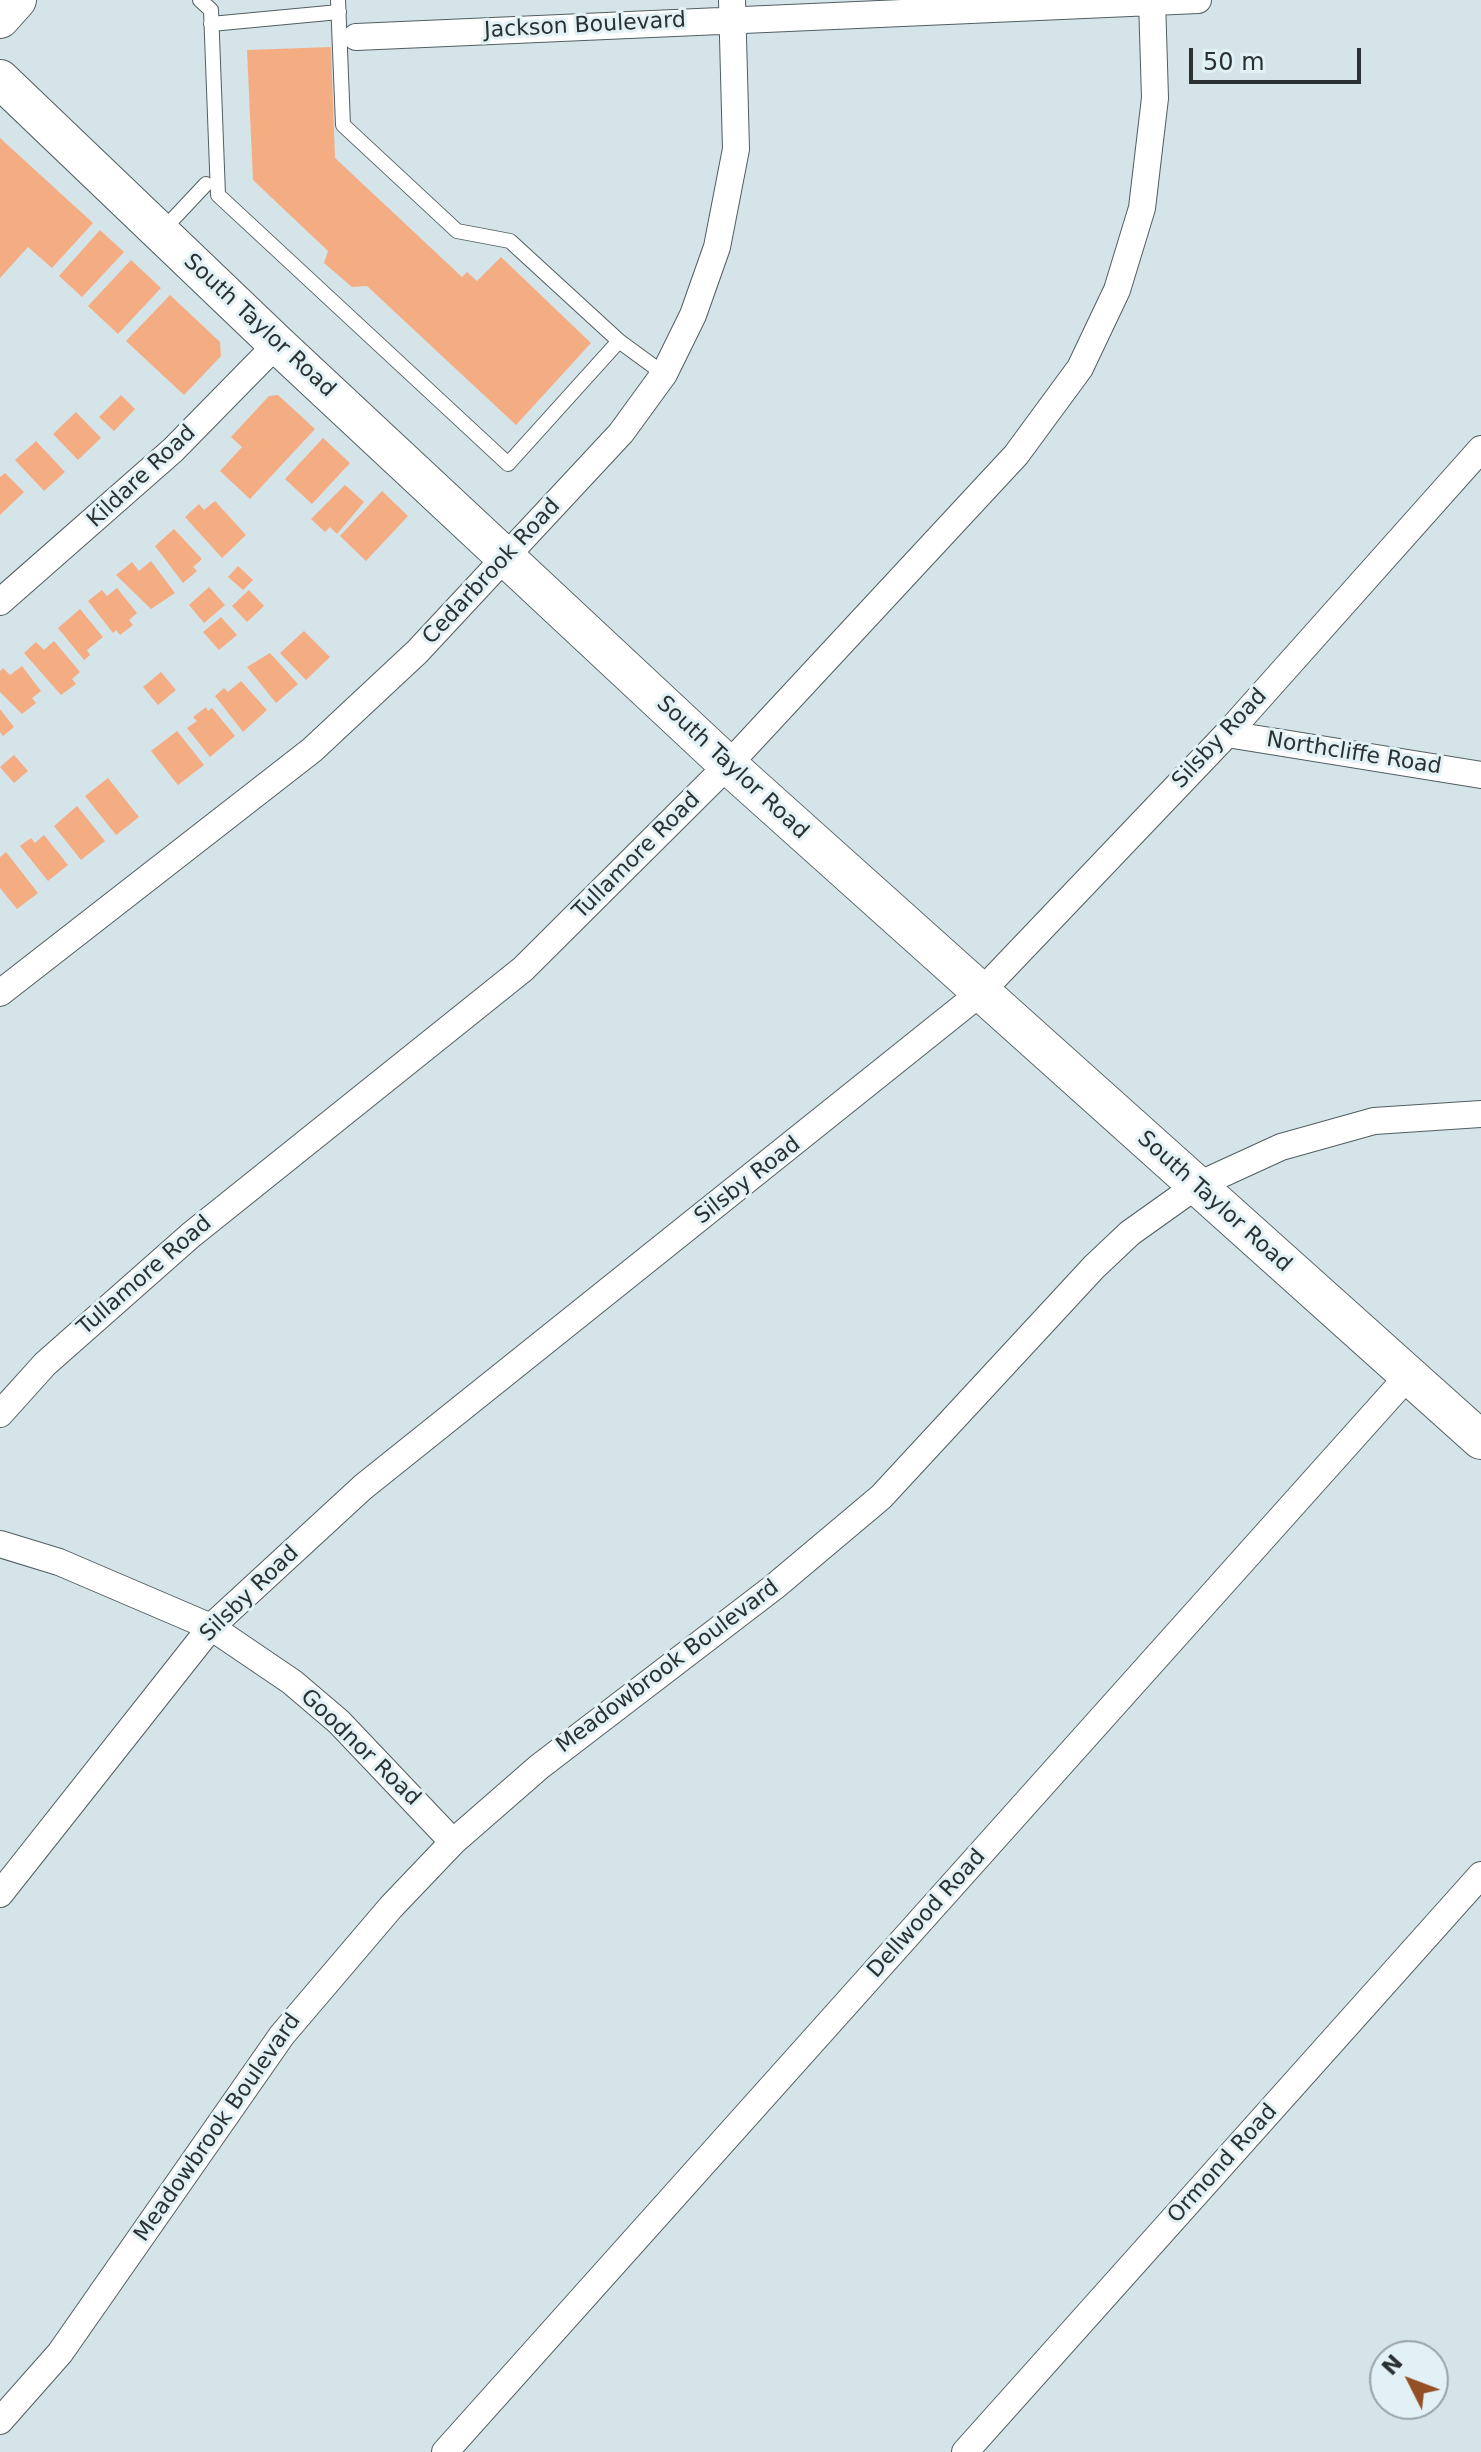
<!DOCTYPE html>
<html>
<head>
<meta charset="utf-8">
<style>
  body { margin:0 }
  #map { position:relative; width:1481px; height:2452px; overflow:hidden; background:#d5e4e8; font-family:"DejaVu Sans",sans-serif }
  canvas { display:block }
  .north { position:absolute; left:1369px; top:2340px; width:80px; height:80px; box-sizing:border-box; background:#e2f1f6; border:2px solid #99a4a8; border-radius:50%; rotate:312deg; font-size:22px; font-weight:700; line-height:32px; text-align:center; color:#2b3132 }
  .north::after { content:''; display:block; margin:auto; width:28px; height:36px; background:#945024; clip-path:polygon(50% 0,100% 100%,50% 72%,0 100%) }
  .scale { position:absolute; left:1189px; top:48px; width:172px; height:36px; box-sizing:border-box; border:4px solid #2b3132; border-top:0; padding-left:10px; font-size:24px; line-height:28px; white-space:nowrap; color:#2b3132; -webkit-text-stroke:6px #e2f1f6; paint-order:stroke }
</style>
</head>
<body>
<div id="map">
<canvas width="1481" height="2452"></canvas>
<div class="north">N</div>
<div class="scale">50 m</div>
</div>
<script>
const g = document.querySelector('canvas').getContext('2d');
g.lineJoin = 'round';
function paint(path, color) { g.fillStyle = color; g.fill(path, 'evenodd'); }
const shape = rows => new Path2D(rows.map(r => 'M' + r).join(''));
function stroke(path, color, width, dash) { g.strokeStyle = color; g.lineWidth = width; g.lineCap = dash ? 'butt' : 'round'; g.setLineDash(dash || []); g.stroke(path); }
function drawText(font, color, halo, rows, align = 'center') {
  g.font = font + ' "DejaVu Sans",sans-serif'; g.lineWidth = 6; g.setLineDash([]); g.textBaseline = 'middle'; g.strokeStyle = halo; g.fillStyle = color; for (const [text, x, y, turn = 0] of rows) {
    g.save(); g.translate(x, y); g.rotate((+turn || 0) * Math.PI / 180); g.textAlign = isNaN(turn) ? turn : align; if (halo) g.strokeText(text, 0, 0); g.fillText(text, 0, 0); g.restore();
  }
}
paint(shape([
  [331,47,335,158,462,277,467,272,477,281,501,257,591,343,516,425,367,286,352,287,324,263,328,251,253,180,247,50],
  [0,138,93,223,52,268,28,247,0,278],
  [100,230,124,252,82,297,59,276],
  [131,260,161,288,118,334,88,306],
  [170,295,220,342,221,356,184,395,126,341],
  [121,395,135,409,114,431,99,417],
  [278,395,315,429,250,499,220,471,242,447,231,437,269,396],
  [76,412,101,438,78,460,53,434],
  [323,438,350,463,312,504,285,479],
  [36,441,65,472,44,491,15,460],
  [5,473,24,492,0,515,0,477],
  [345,485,364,502,337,534,330,527,325,532,311,519],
  [382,491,408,516,366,561,340,536],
  [215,501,246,535,222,558,185,517,199,504,204,510],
  [174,529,202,559,193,567,197,571,183,583,155,546],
  [151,561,175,593,151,609,116,575,132,562,139,571],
  [238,566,253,580,243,590,228,577],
  [209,587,225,605,204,623,189,605],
  [117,588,137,613,129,620,133,625,120,635,116,630,113,633,88,601,102,590,107,596],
  [249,590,264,606,247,622,232,606],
  [80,609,103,637,87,650,90,655,84,660,58,628],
  [221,617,237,635,219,650,203,632],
  [304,631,330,657,306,680,280,653],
  [54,641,80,672,72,679,76,684,61,695,24,653,36,642,44,650],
  [270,653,298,684,276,703,247,667],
  [22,666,41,691,32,698,36,703,22,714,0,692,0,671,3,668,10,675],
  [161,672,176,690,158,705,143,687],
  [241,681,267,710,243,732,215,696,224,688,228,692],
  [206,707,208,711,212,708,235,736,210,757,187,728,197,721,193,717],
  [0,709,14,727,3,736,0,732],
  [177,731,204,765,178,785,151,751],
  [14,755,28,771,14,783,0,767],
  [108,778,139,817,116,835,85,796],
  [77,806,105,841,81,860,54,826],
  [44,835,68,865,48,881,20,846,31,838,35,843],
  [6,852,38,893,17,909,0,888,0,857]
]), '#f4ac83');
const service = shape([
  [200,0,211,10,218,195,508,464,619,341,664,374],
  [338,0,343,125,457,231,510,241,619,341],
  [211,24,339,12],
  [160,233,206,184]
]);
const minor = shape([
  [356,37,1198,0],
  [0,602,173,450,277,344],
  [1227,734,1481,775],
  [0,993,312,750,417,652,621,433,664,374,693,315,717,247,736,149,732,0],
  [0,1414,45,1364,191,1235,523,969,728,765,1016,455,1080,368,1117,290,1142,208,1155,98,1152,0],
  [0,1544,59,1562,211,1627,292,1682,339,1722,453,1842],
  [0,1894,211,1627,363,1487,979,994,1227,734,1481,449],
  [0,2421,60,2353,282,2035,391,1907,453,1842,539,1767,774,1587,881,1497,1094,1267,1130,1233,1196,1186,1281,1147,1374,1121,1481,1114],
  [445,2452,1409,1375],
  [965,2452,1481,1875]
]);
const secondary = shape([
  [0,19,17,0],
  [0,79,277,344,728,765,1481,1440]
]);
stroke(service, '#515e62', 16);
stroke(minor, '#515e62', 28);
stroke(secondary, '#515e62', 40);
stroke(service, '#fff', 14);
stroke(minor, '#fff', 26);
stroke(secondary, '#fff', 38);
drawText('22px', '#2b3132', '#e2f1f6', [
  ["Jackson Boulevard",585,26,-3],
  ["South Taylor Road",259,326,43],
  ["Kildare Road",142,477,-43],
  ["Cedarbrook Road",492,572,-47],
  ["Silsby Road",1220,739,-47],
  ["Northcliffe Road",1354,754,9],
  ["South Taylor Road",732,768,43],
  ["Tullamore Road",637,856,-45],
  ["Silsby Road",748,1181,-38],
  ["South Taylor Road",1214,1202,42],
  ["Tullamore Road",145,1276,-41],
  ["Silsby Road",250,1594,-44],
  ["Meadowbrook Boulevard",668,1667,-37],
  ["Goodnor Road",360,1748,44],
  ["Dellwood Road",927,1914,-48],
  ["Meadowbrook Boulevard",218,2128,-55],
  ["Ormond Road",1223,2164,-48]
]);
</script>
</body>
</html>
